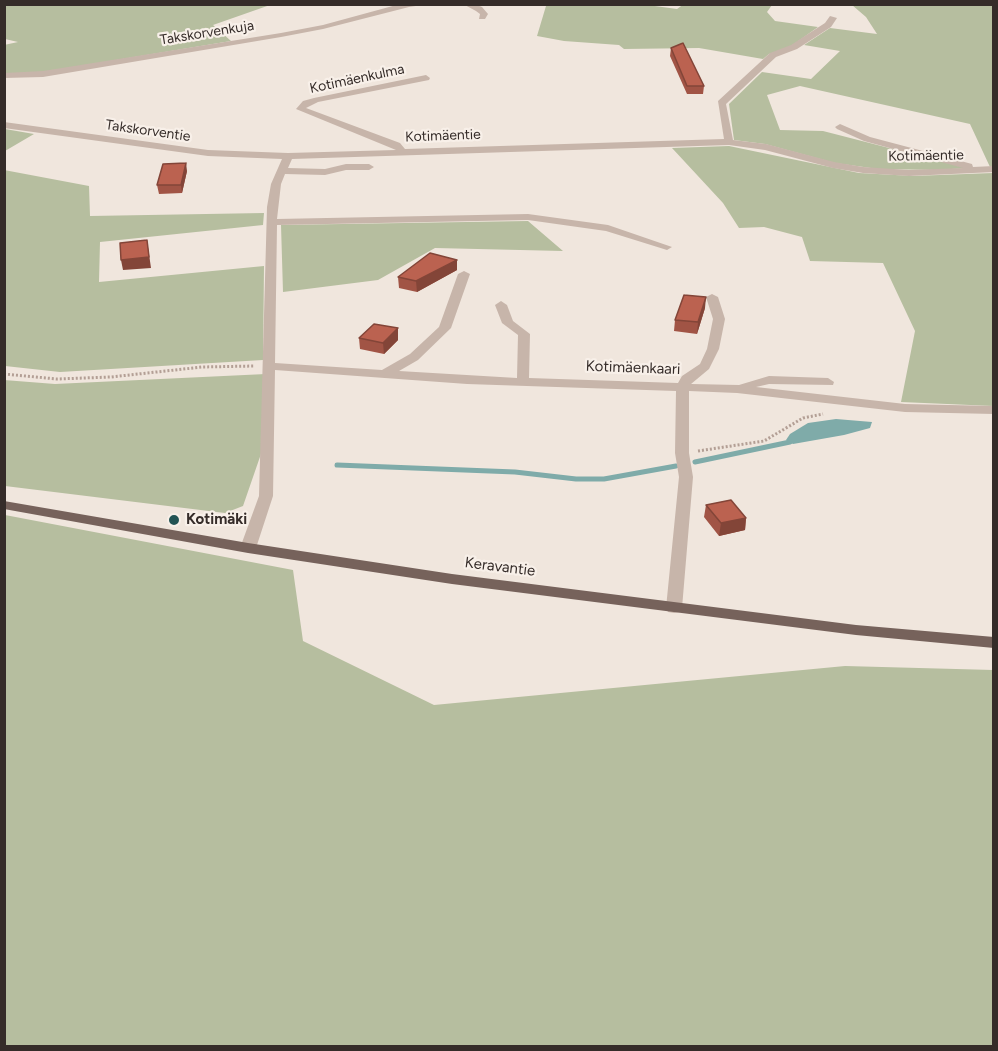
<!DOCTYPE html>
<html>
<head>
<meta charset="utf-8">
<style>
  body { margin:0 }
  #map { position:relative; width:998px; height:1051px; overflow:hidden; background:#f0e6dd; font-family:Figtree,sans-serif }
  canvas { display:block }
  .frame { position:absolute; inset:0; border:6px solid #352c29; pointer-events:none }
</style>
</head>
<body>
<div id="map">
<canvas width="998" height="1051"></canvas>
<div class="frame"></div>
</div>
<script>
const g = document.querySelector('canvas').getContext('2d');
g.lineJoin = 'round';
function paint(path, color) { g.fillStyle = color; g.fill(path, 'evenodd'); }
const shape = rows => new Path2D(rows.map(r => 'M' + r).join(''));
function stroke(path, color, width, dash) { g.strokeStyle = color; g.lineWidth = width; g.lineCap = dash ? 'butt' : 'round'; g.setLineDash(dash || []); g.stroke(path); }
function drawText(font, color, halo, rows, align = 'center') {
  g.font = font + ' Figtree,sans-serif'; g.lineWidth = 4.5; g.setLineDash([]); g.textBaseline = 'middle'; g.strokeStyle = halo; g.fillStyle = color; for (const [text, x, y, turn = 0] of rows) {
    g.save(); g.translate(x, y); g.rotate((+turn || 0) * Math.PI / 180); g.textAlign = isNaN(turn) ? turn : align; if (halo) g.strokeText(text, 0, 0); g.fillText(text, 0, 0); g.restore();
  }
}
paint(shape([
  [539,4,640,4,677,9,684,4,772,5,767,12,775,21,818,27,790,47,769,54,763,59,699,48,624,49,619,45,564,41,537,36,546,6],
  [5,5,270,5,213,25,231,41,44,72,5,74,4,45,18,42,5,39],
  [852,5,993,5,993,167,990,167,970,124,800,86,767,95,780,130,823,131,967,168,938,170,878,169,835,163,765,144,734,140,729,104,762,72,811,79,840,51,804,45,830,28,877,34,866,17],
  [5,129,34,134,5,151],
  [729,146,859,173,913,176,993,173,993,406,901,402,915,331,883,263,810,261,802,237,764,227,739,228,723,203,672,148],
  [4,170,89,186,90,216,264,213,263,225,100,242,99,282,264,266,263,360,60,372,5,366],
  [528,221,563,251,435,248,378,280,283,292,281,225],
  [266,374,262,451,243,506,225,513,5,486,4,380,55,384],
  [5,515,293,570,303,641,434,705,845,666,993,670,993,1046,5,1046]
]), '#b6be9f');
paint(shape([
  [836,419,872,422,870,428,844,435,793,444,786,440,790,434,808,423]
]), '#7faba9');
stroke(shape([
  [695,462,790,442],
  [337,465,515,472,576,479,604,479,676,466]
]), '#7faba9', 5);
stroke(shape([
  [4,374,57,379,111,377,202,367,255,366],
  [698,451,764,441,803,418,823,414]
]), '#b39f95', 3, [2, 2]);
paint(shape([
  [400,4,429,4,409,7,323,29,281,37,43,77,4,78,4,73,43,71,281,33,323,25,400,4],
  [463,4,474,4,482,7,488,14,485,19,479,19,480,14,476,11,463,4],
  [830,16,837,18,831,27,797,49,776,57,726,104,733,140,766,144,834,162,863,167,909,170,963,168,864,141,837,129,835,127,840,124,870,137,972,164,973,167,994,166,994,172,909,176,863,173,833,168,765,150,729,145,292,159,288,168,325,169,346,164,369,164,374,167,369,170,346,170,325,175,285,174,281,184,277,219,528,214,608,225,672,247,667,250,606,231,528,220,277,225,275,363,382,370,410,354,439,327,458,274,464,271,470,274,451,328,418,360,399,371,517,378,518,335,502,323,495,305,501,301,507,305,513,321,530,334,529,378,678,383,682,376,700,364,707,349,713,319,706,297,712,294,718,297,725,319,719,349,709,369,691,384,739,385,769,376,828,378,834,382,833,385,769,384,756,387,905,404,994,406,994,414,905,412,737,393,689,391,689,453,693,477,682,608,680,612,674,613,668,612,666,608,679,477,675,453,676,391,467,384,275,370,273,496,256,548,253,551,243,551,240,548,259,496,267,207,271,184,282,159,208,156,4,128,4,122,208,150,288,153,396,150,296,109,303,101,314,98,426,75,430,78,429,80,318,102,306,108,400,143,405,149,724,139,718,101,770,53,791,45,825,23,830,16]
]), '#c7b5aa');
paint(shape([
  [4,501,248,543,452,574,856,625,994,637,994,648,856,635,452,584,248,553,4,509,4,501]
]), '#76625b');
paint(shape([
  [671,48,704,86,703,94,687,94,670,56],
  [187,171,182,193,159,194,157,185],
  [457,260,457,270,417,292,399,288,398,277],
  [705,308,697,334,674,331,675,320],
  [398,328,398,340,384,354,360,349,359,338],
  [706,505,746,518,745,530,719,536,704,517]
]), '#a15445');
paint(shape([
  [186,163,187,171,182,193,181,185],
  [147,240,151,268,123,270,121,260],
  [457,260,457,270,417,292,416,281],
  [706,297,705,308,697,334,698,322],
  [398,328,398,340,384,354,383,343],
  [746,518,745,530,719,536,721,523]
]), '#834538');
const building = shape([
  [683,43,704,86,687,86,671,48,683,43],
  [186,163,181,185,157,185,163,164,186,163],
  [147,240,149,257,121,260,120,243,147,240],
  [430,253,457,260,416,281,398,277,430,253],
  [684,295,706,297,698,322,675,320,684,295],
  [374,324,398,328,383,343,359,338,374,324],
  [731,500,746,518,721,523,706,505,731,500]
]);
paint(building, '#bb6250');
stroke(building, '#834538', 1.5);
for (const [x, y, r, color] of [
  [174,520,6,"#225353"]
]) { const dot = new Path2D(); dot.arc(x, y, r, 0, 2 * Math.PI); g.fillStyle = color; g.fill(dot); stroke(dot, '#f8f0e9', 2); }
drawText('14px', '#352c29', '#f8f0e9', [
  ["Takskorvenkuja",207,33,-9],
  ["Kotimäenkulma",357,79,-12],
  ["Takskorventie",148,131,8],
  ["Kotimäentie",443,136,-2],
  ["Kotimäentie",926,156,-1]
]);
drawText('15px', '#352c29', '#f8f0e9', [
  ["Kotimäenkaari",633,368,2],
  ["Keravantie",500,567,7]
]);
drawText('bold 15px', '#352c29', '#f8f0e9', [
  ["Kotimäki",186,520]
], 'left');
</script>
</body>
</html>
